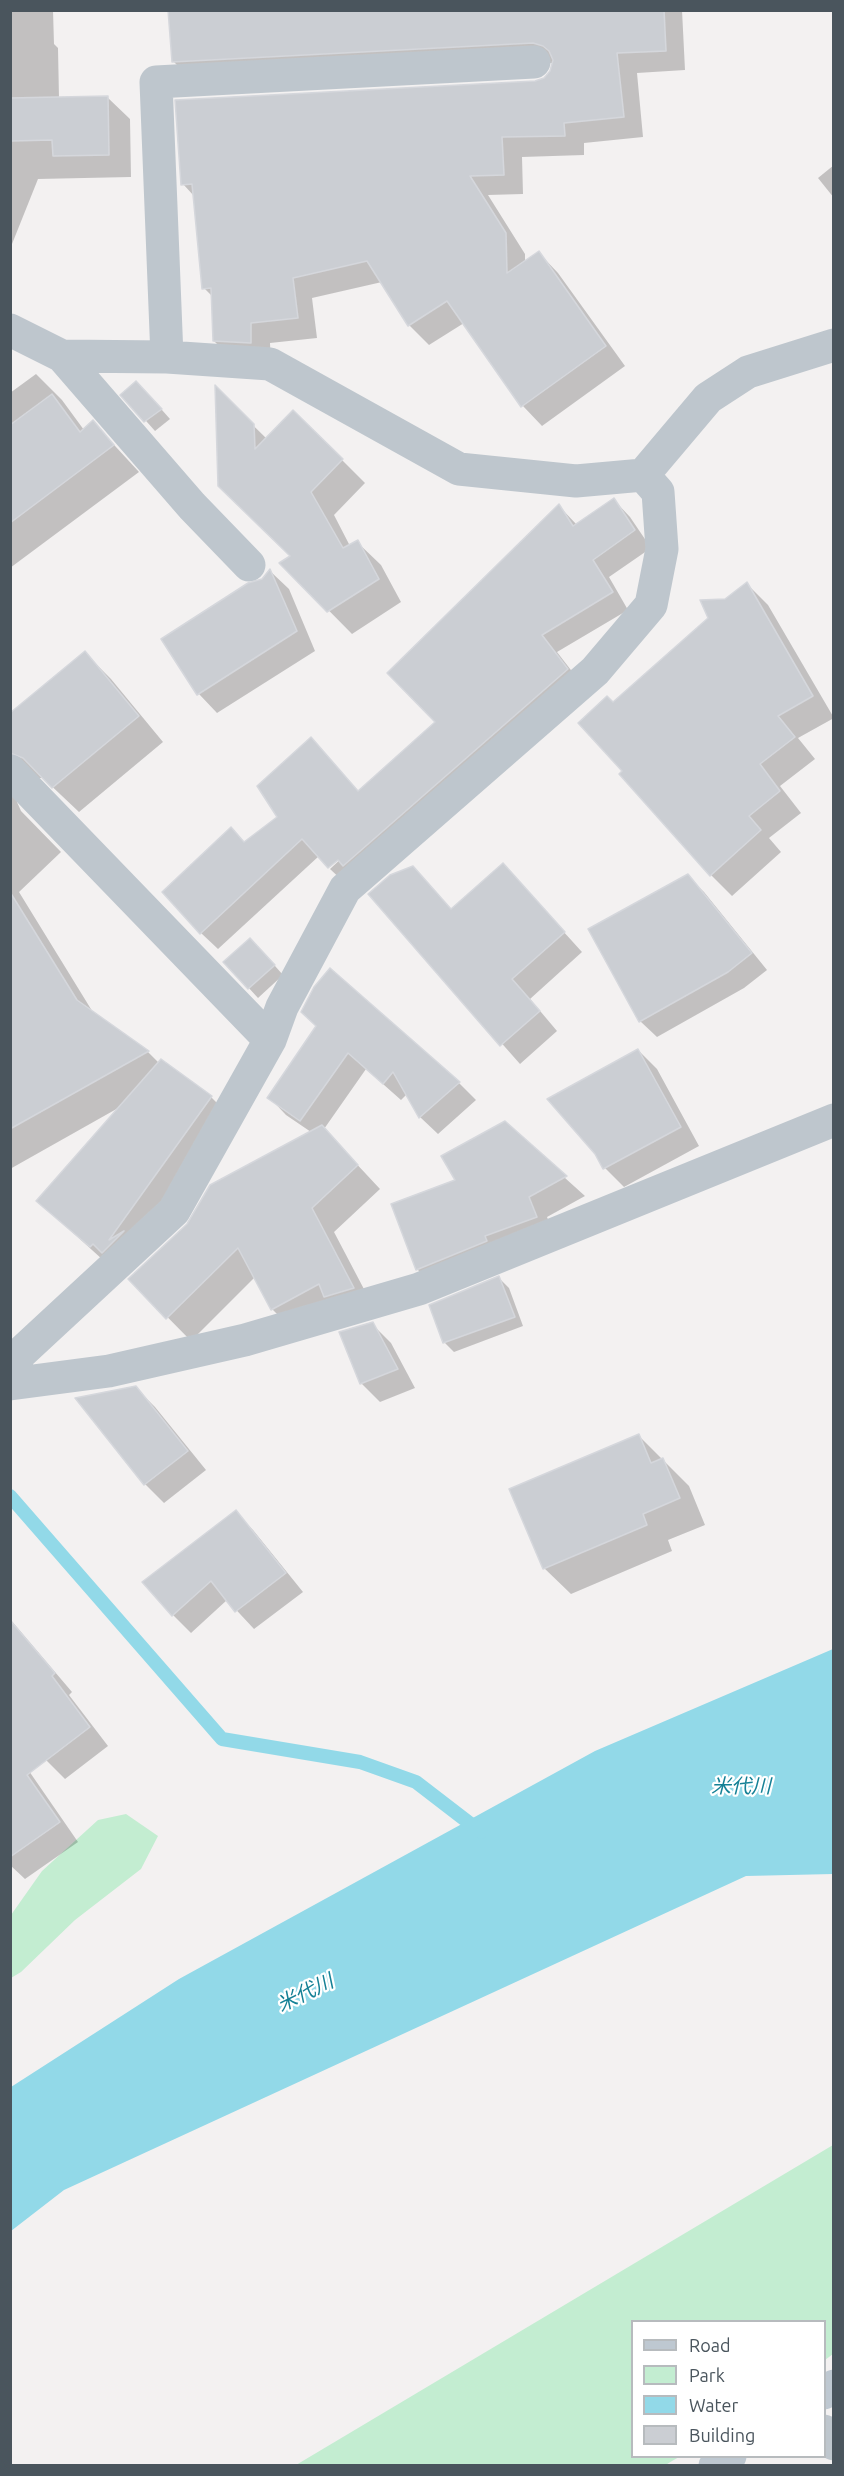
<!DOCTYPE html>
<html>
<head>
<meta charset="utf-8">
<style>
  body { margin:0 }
  #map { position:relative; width:844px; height:2476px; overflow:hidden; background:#f3f1f1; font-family:Ubuntu,sans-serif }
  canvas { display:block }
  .frame { position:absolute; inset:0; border:12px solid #4a555d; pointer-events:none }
  .legend { position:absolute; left:631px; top:2320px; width:195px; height:138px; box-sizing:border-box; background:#fff; border:2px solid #b7bbbe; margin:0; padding:8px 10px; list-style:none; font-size:18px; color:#4a555d }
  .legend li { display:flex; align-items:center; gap:12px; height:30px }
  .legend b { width:30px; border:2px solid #b7bbbe }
</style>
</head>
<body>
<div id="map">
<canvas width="844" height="2476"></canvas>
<div class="frame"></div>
<ul class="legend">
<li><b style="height:8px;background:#bec8d1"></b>Road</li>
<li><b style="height:16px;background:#c3edd1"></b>Park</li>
<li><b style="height:16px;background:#92d9e8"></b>Water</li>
<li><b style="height:16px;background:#cbced3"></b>Building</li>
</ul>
</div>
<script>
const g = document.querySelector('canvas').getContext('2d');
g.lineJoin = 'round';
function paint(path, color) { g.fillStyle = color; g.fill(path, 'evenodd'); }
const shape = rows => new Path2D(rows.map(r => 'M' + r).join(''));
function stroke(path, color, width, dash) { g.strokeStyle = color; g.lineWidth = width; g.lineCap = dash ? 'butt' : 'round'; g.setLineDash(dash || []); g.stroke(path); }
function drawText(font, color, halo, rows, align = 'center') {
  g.font = font + ' Ubuntu,"Noto Sans JP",sans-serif'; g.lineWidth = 4.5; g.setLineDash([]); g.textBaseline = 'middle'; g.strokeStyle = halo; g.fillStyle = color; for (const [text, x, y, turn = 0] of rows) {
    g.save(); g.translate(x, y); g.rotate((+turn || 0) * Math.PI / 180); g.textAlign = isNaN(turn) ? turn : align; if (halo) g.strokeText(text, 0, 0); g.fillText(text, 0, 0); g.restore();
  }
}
paint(shape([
  [126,1814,158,1836,141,1869,75,1920,21,1972,11,1978,11,1915,42,1871,98,1820],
  [833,2145,833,2354,825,2360,824,2322,632,2322,632,2456,679,2457,672,2461,664,2466,296,2465]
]), '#c3edd1');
paint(shape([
  [833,1649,833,1874,746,1876,64,2190,11,2231,11,2087,179,1979,595,1751]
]), '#92d9e8');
paint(shape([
  [10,10,53,10,54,44,58,48,59,98,107,97,130,119,131,177,38,179,10,249],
  [170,10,682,10,685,70,637,73,643,137,584,143,584,155,522,157,523,194,488,195,525,254,525,262,539,253,558,273,625,366,542,426,523,406,464,323,429,345,409,325,382,282,312,298,317,338,270,343,271,363,234,361,214,341,213,297,204,288,194,196,183,184,545,79,552,72,554,63,194,82,174,62],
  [834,165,834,198,818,178],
  [36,374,62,400,84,430,93,422,139,472,10,568,10,393],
  [216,389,267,439,342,460,365,483,334,515,350,546,357,542,381,565,401,602,352,634,282,563,292,556],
  [146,392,170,419,155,431,123,395],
  [614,500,630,517,651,548,609,577,628,610,557,652,584,687,346,884,330,869,344,856,319,856,218,949,201,933,245,843,279,818,327,756,359,792,437,722,559,506,577,525],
  [270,571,289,589,315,651,217,713,199,694,163,640,262,580],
  [747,584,768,605,834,718,798,738,815,759,780,786,801,813,769,838,781,852,732,896,711,875,624,771,613,704,710,618,725,601],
  [85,653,111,679,163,742,79,812,43,778,32,778,17,793,17,802,21,811,61,852,19,892,94,1014,148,1052,159,1063,211,1097,235,1121,114,1270,38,1201,120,1107,10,1169,10,742],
  [503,865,582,952,530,999,557,1031,520,1064,370,894,413,868,452,910],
  [687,876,704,892,767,970,744,988,657,1037,640,1021],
  [260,949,283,975,258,998,225,962],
  [318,1026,459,1083,476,1100,438,1134,420,1117,407,1094,401,1100,366,1069,324,1129,380,1189,334,1232,376,1312,295,1332,272,1309,255,1277,191,1341,130,1279,311,1132,286,1115,269,1097],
  [638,1050,657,1069,699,1146,624,1187,605,1168,596,1153],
  [504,1123,585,1196,547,1217,555,1236,436,1288,417,1269,457,1181],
  [499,1278,509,1288,523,1326,454,1352,445,1343,431,1306],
  [372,1324,391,1343,415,1388,380,1402,361,1383],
  [136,1388,155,1407,206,1470,164,1503,145,1484,78,1399],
  [639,1436,689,1486,705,1525,668,1540,672,1551,571,1594,544,1568],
  [235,1512,253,1530,303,1592,254,1629,227,1600,191,1633,173,1615],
  [10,1619,72,1692,69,1695,108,1746,65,1779,47,1761,10,1714],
  [10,1753,29,1771,78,1842,25,1879,10,1865]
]), '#0003');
stroke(shape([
  [10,1496,222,1739,360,1762,416,1782,481,1832]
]), '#92d9e8', 14);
const building = shape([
  [168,10,664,10,666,51,617,53,624,117,564,123,565,136,502,137,504,175,470,176,506,233,507,273,539,251,606,346,521,407,447,301,408,326,367,261,293,278,298,318,251,323,251,343,213,341,211,288,202,289,192,184,181,185,175,100,535,81,544,78,550,71,553,60,549,51,543,46,533,43,172,62,168,10],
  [108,96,109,155,53,156,52,140,10,141,10,98,108,96],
  [136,381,162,409,144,422,120,395,136,381],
  [215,385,254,424,255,449,293,410,343,459,311,492,343,548,358,540,379,579,327,612,279,563,290,556,218,486,215,385],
  [52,394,80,432,93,420,114,445,10,523,10,425,52,394],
  [614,498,635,530,593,560,613,592,542,635,568,669,343,866,338,860,328,868,302,839,200,934,162,892,231,827,244,842,277,817,257,786,311,737,358,791,435,722,387,673,559,504,573,526,614,498],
  [270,569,297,631,197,695,161,639,248,583,262,579,270,569],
  [747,582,813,696,778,716,795,737,760,764,780,791,749,816,761,830,710,876,619,774,622,771,578,723,607,696,613,702,708,618,700,600,725,599,747,582],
  [85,651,139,716,52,788,23,758,10,753,10,713,85,651],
  [503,863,565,932,512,979,540,1011,500,1046,368,894,390,875,413,866,451,909,503,863],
  [688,874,752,953,728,972,639,1022,588,929,688,874],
  [10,892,77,1000,149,1051,10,1129,10,892],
  [250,938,275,965,248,989,223,962,250,938],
  [330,968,460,1082,419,1118,393,1072,383,1084,348,1053,300,1121,267,1098,316,1026,301,1012,314,987,330,968],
  [638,1049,681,1127,603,1169,595,1154,547,1099,638,1049],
  [161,1059,212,1096,109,1240,124,1231,102,1253,93,1244,90,1247,36,1201,161,1059],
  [505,1121,567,1176,529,1197,537,1217,485,1236,487,1241,416,1270,391,1204,455,1180,441,1156,505,1121],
  [322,1125,358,1165,312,1208,354,1288,324,1297,319,1284,271,1310,238,1248,166,1319,128,1279,187,1224,210,1185,322,1125],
  [499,1276,515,1317,443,1343,429,1305,499,1276],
  [373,1322,398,1369,360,1384,339,1332,373,1322],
  [136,1386,188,1451,144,1485,75,1398,136,1386],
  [639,1434,651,1463,663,1458,680,1498,643,1514,647,1525,543,1569,509,1489,639,1434],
  [236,1510,286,1573,235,1612,211,1581,172,1616,142,1582,236,1510],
  [10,1620,55,1673,52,1676,90,1727,27,1775,60,1822,10,1857,10,1620]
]);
paint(building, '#cbced3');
stroke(building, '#d5d7dc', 1.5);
stroke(shape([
  [10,330,62,356,167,357,270,364,459,469,576,481,643,475,708,398,748,372,834,345],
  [62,356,192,506,249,565],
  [167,357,156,82,534,62],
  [10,771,270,1040],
  [10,1363,174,1211,270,1040,282,1007,345,889,595,671,651,605,662,549,658,492,643,475],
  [10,1384,109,1371,245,1340,419,1289,834,1120],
  [824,2431,834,2444]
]), '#bec6cd', 33);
stroke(shape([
  [824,2393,834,2386],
  [715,2466,730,2456]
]), '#bec8d1', 33);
drawText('italic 20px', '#158196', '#fff', [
  ["米代川",741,1786],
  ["米代川",305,1993,-26]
]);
</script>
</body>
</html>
